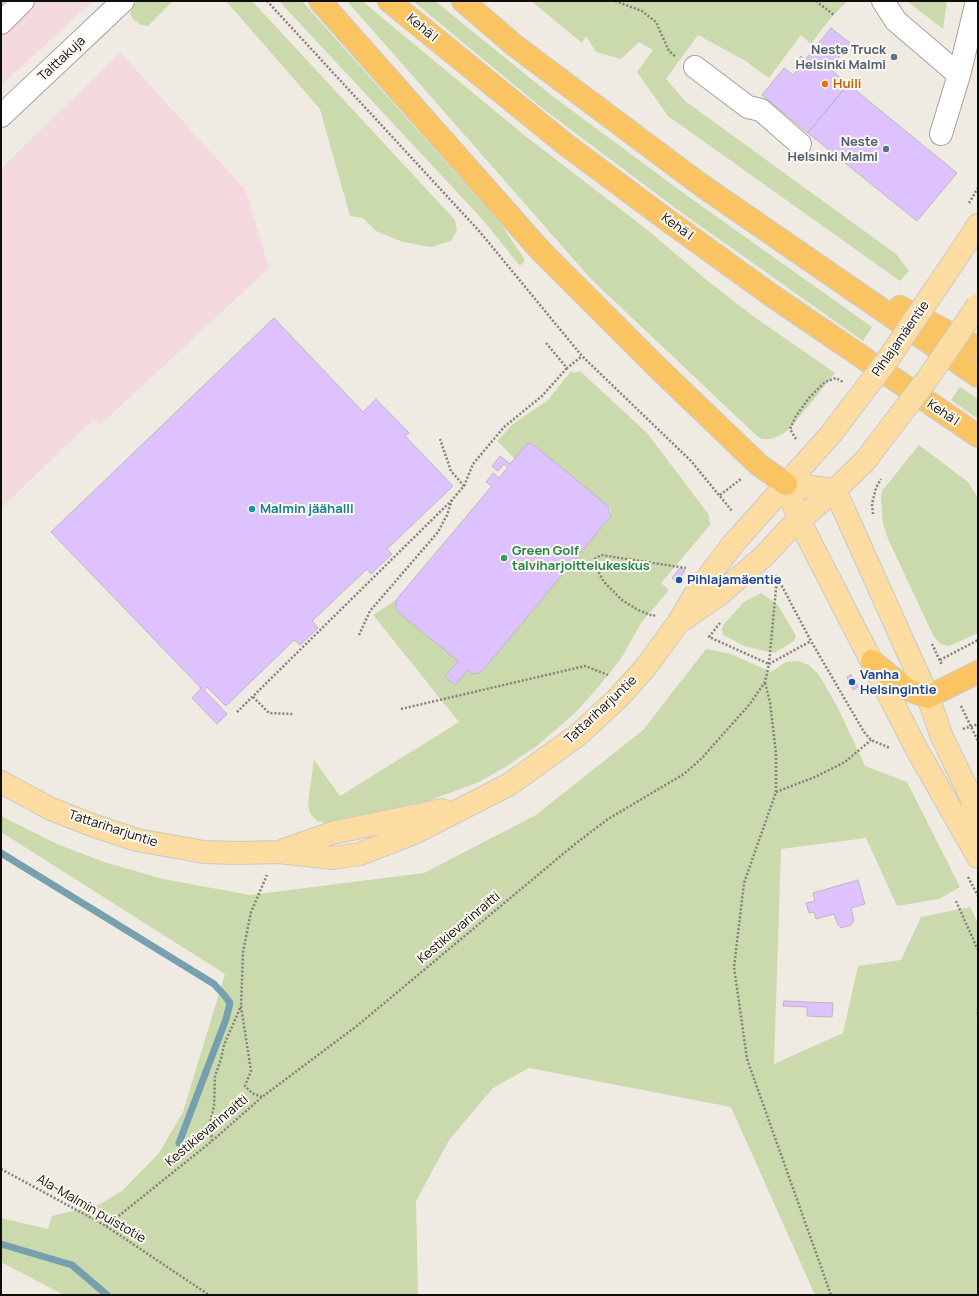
<!DOCTYPE html>
<html>
<head>
<meta charset="utf-8">
<style>
  body { margin:0 }
  #map { position:relative; width:979px; height:1296px; overflow:hidden; background:#efeae2; font-family:Manrope,sans-serif }
  canvas { display:block }
  .frame { position:absolute; inset:0; border:2px solid #0f0d0b; pointer-events:none }
</style>
</head>
<body>
<div id="map">
<canvas width="979" height="1296"></canvas>
<div class="frame"></div>
</div>
<script>
const g = document.querySelector('canvas').getContext('2d');
g.lineJoin = 'round';
function paint(path, color) { g.fillStyle = color; g.fill(path, 'evenodd'); }
const shape = rows => new Path2D(rows.map(r => 'M' + r).join(''));
function stroke(path, color, width, dash) { g.strokeStyle = color; g.lineWidth = width; g.lineCap = dash ? 'butt' : 'round'; g.setLineDash(dash || []); g.stroke(path); }
function drawText(font, color, halo, rows, align = 'center') {
  g.font = font + ' Manrope,sans-serif'; g.lineWidth = 4; g.setLineDash([]); g.textBaseline = 'middle'; g.strokeStyle = halo; g.fillStyle = color; for (const [text, x, y, turn = 0] of rows) {
    g.save(); g.translate(x, y); g.rotate((+turn || 0) * Math.PI / 180); g.textAlign = isNaN(turn) ? turn : align; if (halo) g.strokeText(text, 0, 0); g.fillText(text, 0, 0); g.restore();
  }
}
paint(shape([
  [1,1,93,1,1,85],
  [120,52,246,191,269,268,100,425,93,420,1,508,1,169]
]), '#f4d9de');
paint(shape([
  [138,1,173,1,148,26,141,25,133,19,130,13,133,5],
  [226,1,252,1,455,220,457,230,451,241,431,247,403,242,376,231,363,218,350,216,320,109],
  [279,1,302,1,501,224,525,260,520,266,483,220],
  [347,1,362,1,524,135,645,228,703,277,750,314,835,373,791,427,783,434,771,439,762,439,757,436,591,279],
  [413,1,435,1,551,95,686,195,872,327,863,341,678,210,542,108],
  [531,1,847,1,829,20,811,44,801,35,769,78,744,60,698,35,666,79,685,101,896,254,909,271,900,281,668,116,637,72,653,50,639,42,621,59,596,52,586,36,582,43],
  [907,1,947,1,943,29],
  [571,371,574,373,580,371,647,433,709,515,710,525,661,583,669,590,641,623,622,657,600,685,574,714,538,745,507,766,479,782,428,801,379,815,341,823,326,823,317,821,310,813,308,803,314,760,340,796,459,722,373,615,396,600,396,609,399,613,458,661,445,677,455,685,468,670,473,674,477,674,484,669,611,516,611,509,608,506,535,446,530,443,527,445,515,459,497,441,513,424,548,400],
  [960,387,978,399,978,419,951,400],
  [919,445,968,482,978,498,978,633,949,646,940,644,933,635,888,539,883,523,881,499,882,491],
  [761,593,778,605,796,636,794,641,774,653,744,646,723,635,722,629,724,624,744,602],
  [706,649,731,654,771,672,786,662,798,661,809,665,819,675,838,708,865,766,907,782,960,887,939,899,897,906,866,838,781,849,774,1064,843,1033,858,966,901,960,921,917,970,907,978,923,978,1295,815,1295,731,1107,529,1068,493,1088,449,1140,416,1201,418,1295,64,1295,1,1262,1,1218,48,1229,52,1216,98,1205,122,1191,159,1153,183,1112,225,974,1,832,1,816,57,844,104,862,163,879,250,895,424,873,536,815,643,730]
]), '#cbdaad');
stroke(shape([
  [1,853,214,984,225,996,230,1003,226,1019,179,1143],
  [1,1244,72,1265,107,1295]
]), '#769fb0', 7);
const building = shape([
  [831,28,850,43,830,69,848,84,808,133,762,95,784,68,793,75,799,68,795,64,801,56,805,60,831,28],
  [848,84,957,173,917,221,808,133,848,84],
  [274,318,363,412,376,399,409,433,405,436,407,438,453,486,387,549,392,554,371,574,367,569,312,621,318,628,300,645,294,640,226,706,207,687,204,690,227,714,217,724,192,698,201,688,51,532,274,318],
  [530,443,535,446,608,506,611,516,484,669,477,674,473,674,468,670,455,685,445,677,458,661,399,613,396,609,396,600,492,486,486,482,493,473,499,478,508,467,504,464,498,471,492,466,500,456,510,464,524,447,530,443],
  [681,567,685,571,676,582,672,578,681,567],
  [851,675,858,687,853,690,847,677,851,675],
  [858,880,865,904,851,908,854,921,851,925,841,928,838,925,834,914,816,919,814,912,809,913,806,903,815,901,813,893,858,880],
  [784,1001,833,1003,832,1017,807,1016,807,1007,783,1006,784,1001]
]);
paint(building, '#ddc2ff');
stroke(building, '#bab7bf', 1);
const minor = shape([
  [883,1,896,21,959,75],
  [1,23,23,1],
  [695,67,748,107,761,110,800,144],
  [1,116,123,1],
  [941,134,959,75,977,1]
]);
const major = shape([
  [957,257,978,225],
  [786,484,799,520,916,748,978,857],
  [786,484,835,490],
  [835,490,928,697,942,737,971,797,978,822],
  [684,619,720,594,764,556,790,528,835,490,865,461],
  [1,782,51,809,92,825,137,840,204,852,237,853,279,852,333,858,360,854,414,833,510,784,578,735,618,698,645,668,678,623,696,593,733,544,831,434],
  [284,850,332,833,442,810]
]);
const highway = shape([
  [320,1,540,250,660,370,759,465,786,484],
  [389,1,565,144,663,217,771,295,978,436],
  [463,1,514,45,701,185,978,376],
  [900,307,978,348],
  [872,661,906,689,928,697,978,672]
]);
stroke(minor, '#a6a29a', 24);
stroke(major, '#cacac9', 24);
stroke(highway, '#cacac9', 24);
stroke(shape([
  [267,1,480,232,582,356,691,461,732,511],
  [615,1,642,11,656,22,669,51,676,57],
  [816,1,834,15],
  [969,203,978,188],
  [546,343,567,368,582,356],
  [796,439,790,429,796,416,809,398,825,382,836,378,843,382],
  [464,486,473,464,504,427,542,396,567,368],
  [720,495,741,479],
  [873,514,872,504,876,488,881,479],
  [776,575,811,641,864,732,871,740,890,748],
  [655,615,653,616,638,610,622,600,604,582,594,564,595,559,601,555,686,568],
  [720,623,709,637,769,664],
  [359,635,370,611,438,532,447,515,452,500,464,486,451,471,440,439],
  [932,644,942,665],
  [940,660,978,640],
  [769,664,811,641],
  [765,683,770,702,776,754,776,792,744,883,734,967,747,1059,831,1295],
  [253,697,269,713,293,714],
  [961,706,978,741],
  [401,709,585,666,608,675],
  [237,712,452,500],
  [963,729,978,724],
  [776,792,815,777,845,762,871,740],
  [968,877,978,896],
  [956,901,978,950],
  [978,1008,978,1017],
  [262,1097,252,1093,245,1086,251,1071,241,1006,243,952,251,912,267,875],
  [212,1141,210,1122,214,1107,215,1076,221,1059,224,1045,241,1006],
  [1,1169,106,1226,209,1295],
  [106,1226,212,1141,262,1097,358,1025,575,844,608,819,684,774,702,758,749,705,765,682,769,664,777,578]
]), '#84807b', 2.5, [2, 2]);
stroke(minor, '#fff', 22);
stroke(major, '#fddca1', 22);
stroke(highway, '#fbc462', 22);
const majorBridge = shape([
  [831,434,888,359,957,257],
  [865,461,928,378,978,305]
]);
stroke(majorBridge, '#cacac9', 24, []);
stroke(majorBridge, '#fddca1', 22);
for (const [x, y, r, color] of [
  [894,57,4,"#5c6f8a"],
  [825,84,4,"#e8710a"],
  [886,149,4,"#5c6f8a"],
  [252,509,4,"#0f9aa8"],
  [504,558,4,"#2e9e5b"],
  [679,580,4,"#1a4fb4"],
  [852,682,4,"#1a4fb4"]
]) { const dot = new Path2D(); dot.arc(x, y, r, 0, 2 * Math.PI); g.fillStyle = color; g.fill(dot); stroke(dot, '#fcf7ef', 1.5); }
drawText('13px', '#0f0d0b', '#fcf7ef', [
  ["Kehä I",422,28,40],
  ["Talttakuja",62,59,-43],
  ["Kehä I",677,227,36],
  ["Pihlajamäentie",901,339,-55],
  ["Kehä I",943,413,34],
  ["Tattariharjuntie",601,710,-43],
  ["Tattariharjuntie",113,829,18],
  ["Kestikievarinraitti",459,928,-40],
  ["Kestikievarinraitti",207,1131,-40],
  ["Ala-Malmin puistotie",91,1209,30]
]);
drawText('bold 13px', '#4e5e75', '#fcf7ef', [
  ["Neste Truck",886,50],
  ["Helsinki Malmi",886,65],
  ["Neste",878,142],
  ["Helsinki Malmi",878,157]
], 'right');
drawText('bold 13px', '#c56008', '#fcf7ef', [
  ["Huili",833,84]
], 'left');
drawText('bold 13px', '#0d838f', '#fcf7ef', [
  ["Malmin jäähalli",260,509]
], 'left');
drawText('bold 13px', '#27864d', '#fcf7ef', [
  ["Green Golf",512,551],
  ["talviharjoittelukeskus",512,566]
], 'left');
drawText('bold 13px', '#164399', '#fcf7ef', [
  ["Pihlajamäentie",687,580],
  ["Vanha",860,675],
  ["Helsingintie",860,690]
], 'left');
</script>
</body>
</html>
